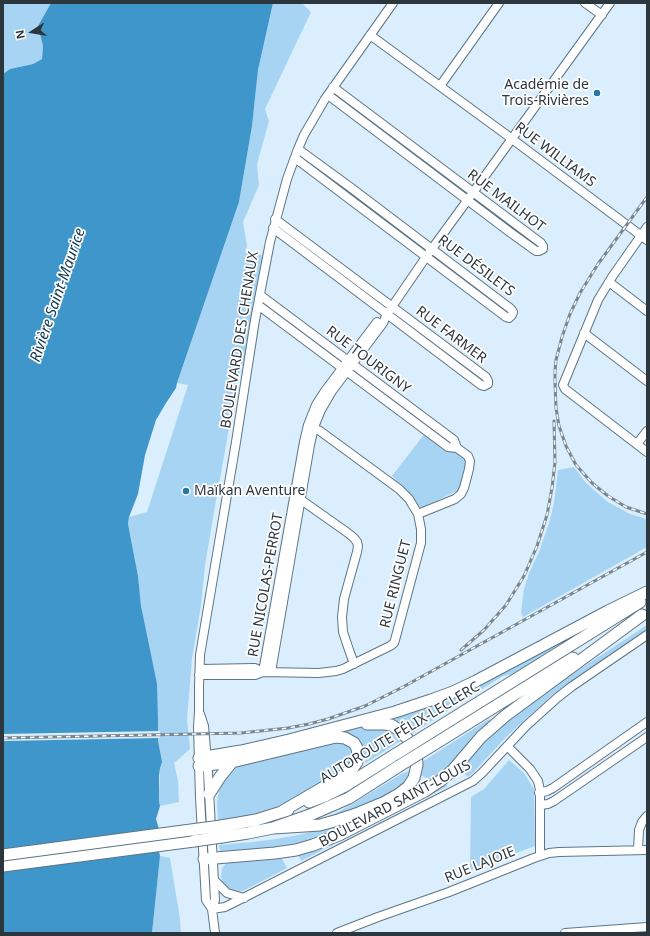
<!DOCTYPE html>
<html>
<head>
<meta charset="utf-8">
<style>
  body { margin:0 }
  #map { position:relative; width:650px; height:936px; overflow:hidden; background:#daeefd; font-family:"Noto Sans",sans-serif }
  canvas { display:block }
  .frame { position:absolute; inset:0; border:4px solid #2c363d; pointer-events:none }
  .north { position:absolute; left:12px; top:12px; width:40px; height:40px; -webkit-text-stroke:3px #fff; paint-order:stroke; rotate:258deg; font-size:11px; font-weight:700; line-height:16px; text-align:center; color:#2c363d }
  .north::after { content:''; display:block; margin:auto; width:14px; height:18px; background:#2c363d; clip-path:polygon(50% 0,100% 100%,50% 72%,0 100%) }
</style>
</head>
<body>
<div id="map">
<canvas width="650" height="936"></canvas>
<div class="frame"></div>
<div class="north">N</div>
</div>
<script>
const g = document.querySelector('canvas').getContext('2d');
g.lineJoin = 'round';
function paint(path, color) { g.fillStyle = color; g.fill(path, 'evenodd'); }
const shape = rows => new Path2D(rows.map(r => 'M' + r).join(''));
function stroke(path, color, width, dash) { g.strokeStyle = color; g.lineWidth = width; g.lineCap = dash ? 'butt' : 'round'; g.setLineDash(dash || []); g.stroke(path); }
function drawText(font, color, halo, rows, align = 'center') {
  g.font = font + ' "Noto Sans",sans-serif'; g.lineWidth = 3.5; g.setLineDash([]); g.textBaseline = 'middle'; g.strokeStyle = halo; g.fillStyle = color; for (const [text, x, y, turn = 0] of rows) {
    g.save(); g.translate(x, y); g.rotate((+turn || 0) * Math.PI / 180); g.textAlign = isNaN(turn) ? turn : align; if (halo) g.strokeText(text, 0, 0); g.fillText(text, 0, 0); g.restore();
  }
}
paint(shape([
  [3,3,51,3,38,26,43,46,42,59,33,64,10,69,3,74],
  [273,3,302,3,311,12,265,109,269,121,257,164,259,185,243,222,247,246,245,252,265,256,256,330,238,378,214,512,205,565,201,605,192,659,187,719,190,749,174,763,178,781,179,802,160,806,159,801,160,768,141,606,138,576,128,524,129,517,147,512,188,385,177,383,239,202,252,126,258,70],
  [429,428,462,453,466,449,469,456,461,489,421,508,392,476],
  [574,467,586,483,608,502,630,514,647,519,647,547,523,617,521,613,524,589,529,573,539,552,550,520,554,503,558,470],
  [647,625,647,629,552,695,506,737,472,774,467,777,461,768,485,738,519,709],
  [571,634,573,637,514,674,503,676,411,734,402,725,387,720],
  [489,719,492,722,466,751,433,781,420,775,422,762],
  [367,727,389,728,405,738,366,763,362,759,363,756,334,733,345,730],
  [341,740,354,749,352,765,296,799,282,805,251,815,218,821,217,802,219,790,217,789,228,773,237,766],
  [509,760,524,773,534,789,535,846,470,870,471,797,484,789],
  [414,769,412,776,393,794,333,817,332,815,351,805,401,774],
  [444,783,448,786,301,861,298,854],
  [362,816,359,821,302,845,221,853,220,852,219,845,252,842,276,839,298,835,331,827],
  [160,856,170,858,180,919,181,933,152,933],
  [281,857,287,868,243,891,237,892,231,891,228,889,223,884,221,877,222,869,226,863]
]), '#a8d4f3');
paint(shape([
  [51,3,273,3,258,70,252,126,239,202,177,383,176,388,166,403,156,420,145,455,138,494,129,517,128,524,138,576,141,606,157,684,158,721,158,741,162,762,160,768,159,776,159,801,160,806,156,819,159,829,158,847,160,856,152,933,3,933,3,74,10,69,33,64,42,59,43,46,38,26]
]), '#3f96cb');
paint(shape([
  [160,731,160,738,3,741,3,734]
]), '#daeefd');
const minor = shape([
  [585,3,602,15],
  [370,35,504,133,647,240],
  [440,86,499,3],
  [328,95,511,233,536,251,539,251,543,249,543,246,541,243,333,87],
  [295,158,506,317,509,318,512,315,513,312,511,309,350,187,298,149],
  [647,227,612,277,598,300,563,385,565,389,647,452],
  [273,228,481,385,484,386,488,384,488,381,486,377,275,219],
  [609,282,647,311],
  [260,295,454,440,457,448,468,456,470,461,469,469,464,488,461,494,455,499,418,514],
  [258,305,448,447,457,448],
  [584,333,647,381],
  [637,444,647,431],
  [297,497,348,533,354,538,357,542,358,546,357,552,344,599,342,617,343,632,348,647,354,664],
  [200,669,255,668,263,672],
  [263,672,304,442,308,425,316,405,325,391,377,322],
  [271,672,310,445,314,427,321,410,332,391,383,323,387,314,426,257,477,187,610,3],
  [199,675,255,675,263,672,319,673,336,671,343,669,390,646,394,643,395,640,421,543,421,529,418,514,409,499,399,489,320,431,308,425],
  [200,714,204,726,208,773,215,900,212,909,215,933],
  [507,746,530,769,538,781,540,790,540,856],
  [539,793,547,791,553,788,647,722],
  [540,805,548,804,554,801,647,737],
  [638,850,639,830,642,822,647,816],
  [214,880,227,893,244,898],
  [212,909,206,900,200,798,198,727,199,711,199,686,200,655,236,442,255,320,270,242,287,179,298,149,304,135,325,99,393,3],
  [212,909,225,907,247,896,473,781,482,773,526,726,557,698,571,687,647,635],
  [337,933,378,917,449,892,534,858,549,853,559,852,647,850],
  [565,933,647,927]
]);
const highway = shape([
  [428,734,640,602],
  [433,745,573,658],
  [199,758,241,751,289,740,395,712,431,700,453,692,476,681,608,611,647,592],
  [199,766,232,762,336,737,345,738,354,743,357,748,358,756,357,762,353,768,341,777,281,812],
  [209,794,220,777,232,762],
  [309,802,325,796,345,786,396,754],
  [221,826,256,820,288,810],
  [273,828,320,825,338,820,356,814,385,802,399,794,408,787,414,778,417,765,416,752,411,743,401,731,391,725,385,724,367,724],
  [222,837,248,833,273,828,310,815,349,798,399,766],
  [204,859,275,853,296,850,313,845,339,835,425,791,440,781,452,771,481,737,505,716,642,615],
  [3,866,194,841]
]);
stroke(minor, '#5e7585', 10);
stroke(highway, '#5e7585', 13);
stroke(minor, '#fff', 8);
stroke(highway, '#fff', 11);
const rail = shape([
  [647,197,598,264,580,293,570,314,562,337,556,360,555,371,555,382,556,408,559,426,566,446,576,465,592,483,608,496,626,507,647,514],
  [461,650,484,630,506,605,524,576,537,546,547,515,552,488,555,462,554,421],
  [3,738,241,733,288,728,309,724,328,719,365,706,403,687,647,552]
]);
stroke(rail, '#788791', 3);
stroke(rail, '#fff', 1.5, [4.5]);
const highwayBridge = shape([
  [396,754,428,734],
  [399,766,433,745],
  [194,841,222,837],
  [3,855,221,826]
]);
stroke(highwayBridge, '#5e7585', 13, []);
stroke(highwayBridge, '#fff', 11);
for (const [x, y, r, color] of [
  [597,93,4,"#2478a8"],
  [186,491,4,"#2478a8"]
]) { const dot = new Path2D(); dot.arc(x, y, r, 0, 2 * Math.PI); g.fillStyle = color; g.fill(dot); stroke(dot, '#fff', 1.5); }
drawText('14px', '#2c363d', '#fff', [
  ["Académie de",589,85],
  ["Trois-Rivières",589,101],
  ["Maïkan Aventure",194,491,"left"]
], 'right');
drawText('14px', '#2c363d', '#fff', [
  ["RUE WILLIAMS",555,155,37],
  ["RUE MAILHOT",506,201,37],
  ["RUE DÉSILETS",476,266,37],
  ["RUE FARMER",451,335,37],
  ["BOULEVARD DES CHENAUX",240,340,-81],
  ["RUE TOURIGNY",368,360,37],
  ["RUE RINGUET",396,584,-76],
  ["RUE NICOLAS-PERROT",266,585,-80],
  ["AUTOROUTE FÉLIX-LECLERC",400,733,-31],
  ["BOULEVARD SAINT-LOUIS",395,804,-28],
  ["RUE LAJOIE",480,865,-22]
]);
drawText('italic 15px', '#12374e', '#fff', [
  ["Rivière Saint-Maurice",58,295,-71]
]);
</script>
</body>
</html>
